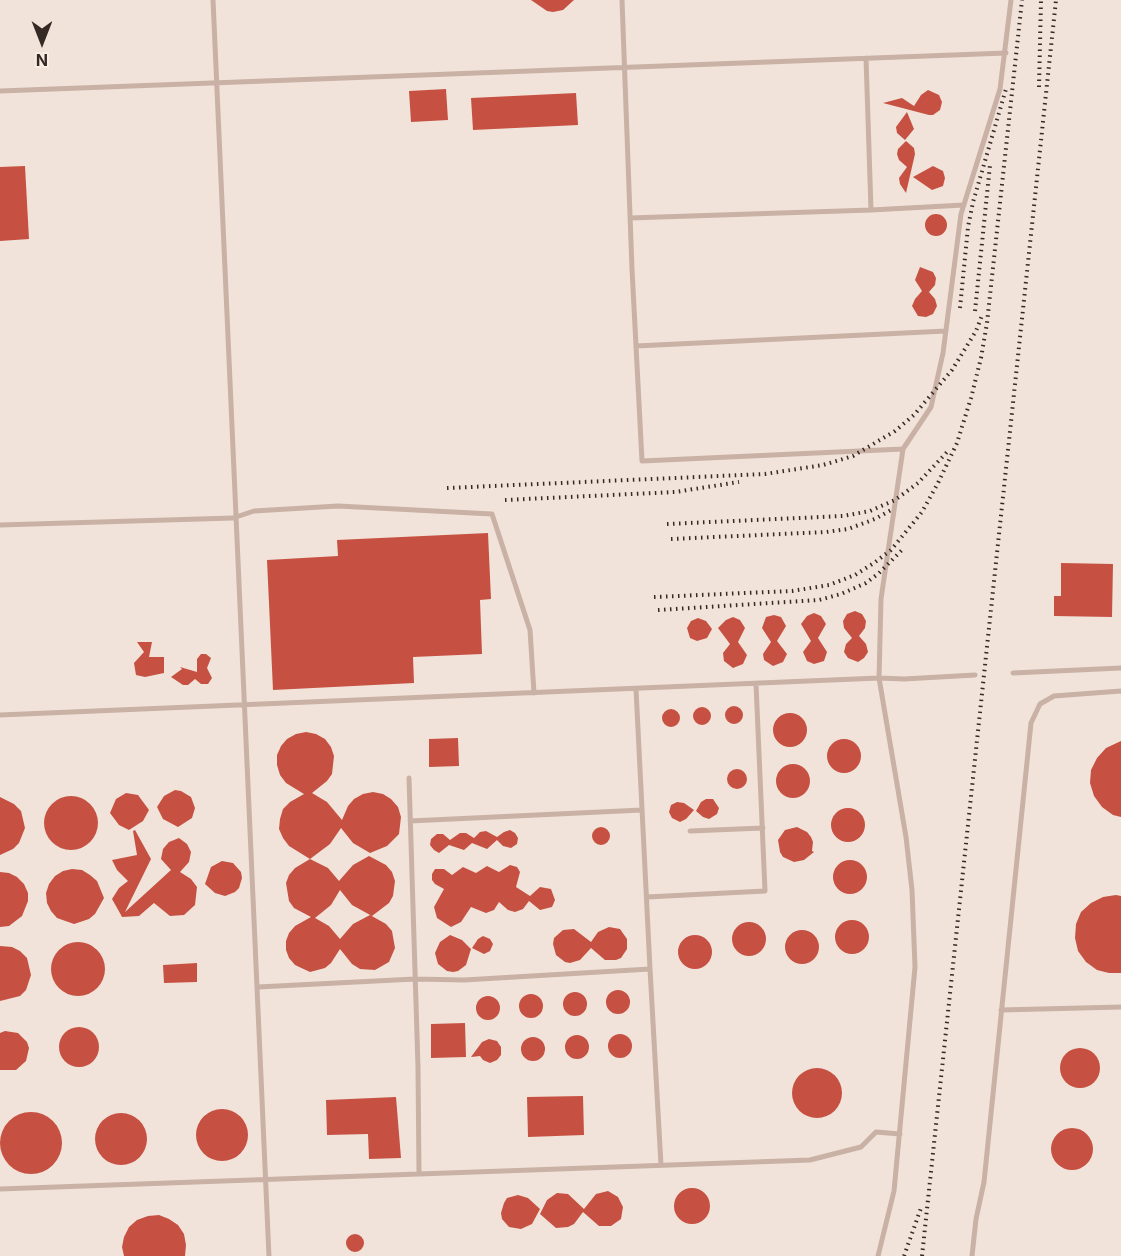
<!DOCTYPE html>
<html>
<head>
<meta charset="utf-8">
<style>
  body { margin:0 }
  #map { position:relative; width:1121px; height:1256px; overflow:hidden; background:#f1e3d9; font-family:Inter,sans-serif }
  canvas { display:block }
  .north { position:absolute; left:12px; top:12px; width:60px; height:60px; -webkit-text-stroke:4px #f9ede5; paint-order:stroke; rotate:180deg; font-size:16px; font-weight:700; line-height:24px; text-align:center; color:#352926 }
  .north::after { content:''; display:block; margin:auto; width:21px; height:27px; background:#352926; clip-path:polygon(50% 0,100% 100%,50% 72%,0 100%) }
</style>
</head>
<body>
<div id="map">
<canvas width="1121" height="1256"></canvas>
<div class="north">N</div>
</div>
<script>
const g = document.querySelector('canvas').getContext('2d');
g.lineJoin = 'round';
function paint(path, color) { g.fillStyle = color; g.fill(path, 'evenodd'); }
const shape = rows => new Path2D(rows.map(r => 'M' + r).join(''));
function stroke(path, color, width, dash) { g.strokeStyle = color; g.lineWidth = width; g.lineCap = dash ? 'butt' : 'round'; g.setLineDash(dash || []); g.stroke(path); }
paint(shape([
  [531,0,574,0,563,10,553,12,547,11],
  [446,89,448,120,411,122,409,91],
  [928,90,939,95,942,102,940,110,933,115,929,115,883,103,902,98,914,106,921,95],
  [576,93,578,125,473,130,471,98],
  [907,112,914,129,905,140,897,133,896,127],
  [906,141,914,148,915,154,906,193,900,184,899,178,907,167,899,160,897,154,898,149],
  [25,166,29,239,0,241,0,167],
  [933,166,943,171,945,178,943,186,932,190,913,177],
  '925 225a11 11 0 1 1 22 0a11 11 0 1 1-22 0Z',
  [920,267,933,272,936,278,935,285,929,292,935,299,937,306,933,314,926,317,918,316,912,306,915,299,922,291,915,280],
  [488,533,491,599,480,600,482,654,413,657,414,683,273,690,267,560,338,556,337,540],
  [1061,563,1113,564,1112,617,1054,616,1054,596,1061,596],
  [855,611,862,614,866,621,865,628,859,636,866,644,868,652,864,658,858,662,848,658,844,652,846,644,852,638,844,628,843,621,847,614],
  [814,613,821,616,826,624,818,638,827,652,824,661,814,664,807,661,803,652,811,641,801,624,807,616],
  [774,615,781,617,786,626,777,641,787,654,783,662,773,666,764,660,763,654,771,642,762,628,766,617],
  [733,617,740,620,745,628,738,642,747,655,743,664,733,668,724,661,723,653,730,644,718,628,726,620],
  [698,618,706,621,712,629,707,638,697,641,690,638,687,628,691,621],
  [137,642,152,642,149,657,164,657,164,673,145,677,136,675,134,663,144,652],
  [201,654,206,654,211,658,207,668,212,678,208,684,201,684,195,679,188,685,183,685,171,677,182,669,180,667,197,672,197,659],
  '725 715a9 9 0 1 1 18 0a9 9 0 1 1-18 0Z',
  '693 716a9 9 0 1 1 18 0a9 9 0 1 1-18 0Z',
  '662 718a9 9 0 1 1 18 0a9 9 0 1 1-18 0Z',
  '773 730a17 17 0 1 1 34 0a17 17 0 1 1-34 0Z',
  [306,732,316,734,325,739,331,747,334,756,332,774,327,781,312,793,327,802,342,820,348,806,354,799,363,794,373,792,383,794,391,799,398,807,401,817,399,834,387,846,370,853,353,843,341,828,330,844,310,859,328,868,339,881,353,865,369,856,386,865,392,872,395,881,393,896,389,903,372,916,352,905,340,890,331,905,315,918,329,926,340,939,353,924,370,915,386,924,392,931,395,948,389,962,375,970,360,969,352,964,340,949,331,963,325,968,310,972,295,965,289,958,286,950,286,941,289,933,295,926,311,917,294,908,289,901,286,883,289,875,295,868,310,859,289,846,283,838,279,829,280,819,283,809,290,802,304,794,286,783,280,775,277,765,277,755,281,746,287,739,296,734],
  [458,738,459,766,429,767,429,739],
  '827 756a17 17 0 1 1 34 0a17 17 0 1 1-34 0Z',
  [1121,741,1121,817,1113,815,1102,807,1094,796,1090,783,1091,770,1097,758,1106,748],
  '776 781a17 17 0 1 1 34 0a17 17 0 1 1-34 0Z',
  '727 779a10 10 0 1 1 20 0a10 10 0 1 1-20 0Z',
  [175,790,181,791,191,797,195,808,192,818,178,827,163,819,157,807,164,796],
  [126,793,138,795,149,810,143,821,129,830,119,825,110,813,116,799],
  '44 823a27 27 0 1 1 54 0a27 27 0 1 1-54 0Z',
  [0,797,14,804,21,811,25,828,19,843,13,849,0,855],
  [706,799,713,799,719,808,717,814,709,819,703,817,696,811,701,802],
  [677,802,684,803,694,810,686,819,680,822,672,818,669,812,671,805],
  '831 825a17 17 0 1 1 34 0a17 17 0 1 1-34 0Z',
  '592 836a9 9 0 1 1 18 0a9 9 0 1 1-18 0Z',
  [797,827,807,832,811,837,813,842,812,851,814,852,804,860,794,862,783,857,780,852,778,840,785,830],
  [135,830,151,859,125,912,171,870,161,859,163,849,169,842,179,838,187,844,191,852,189,862,180,872,191,879,197,887,195,905,184,915,170,916,154,903,139,916,122,917,121,915,112,899,119,888,128,881,117,870,112,860,137,855,133,831],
  [510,830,515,833,518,838,517,844,511,848,503,846,497,840,487,849,472,843,464,850,449,845,439,853,434,850,430,845,431,839,437,834,443,834,450,840,460,833,466,833,474,838,480,832,486,831,497,837,504,832],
  '833 877a17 17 0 1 1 34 0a17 17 0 1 1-34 0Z',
  [222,861,233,863,241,872,242,878,239,888,235,892,225,896,215,893,205,884,211,867],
  [510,865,517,867,520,872,516,887,530,896,540,887,551,889,555,900,552,907,540,910,529,901,523,909,515,912,508,910,499,902,494,910,486,913,471,907,461,922,451,927,437,918,434,907,444,889,435,884,432,880,432,874,435,869,444,869,452,875,463,867,476,873,487,866,499,872],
  [72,869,82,870,90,875,97,881,104,898,95,914,89,919,74,924,57,918,51,911,47,903,46,893,49,884,55,876,63,871],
  [0,872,9,873,17,877,24,884,28,893,28,901,22,916,9,926,0,927],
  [1116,895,1121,896,1121,973,1109,973,1097,970,1086,962,1078,951,1075,938,1076,924,1081,912,1091,903,1103,897],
  '835 937a17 17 0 1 1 34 0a17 17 0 1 1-34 0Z',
  '732 939a17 17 0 1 1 34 0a17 17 0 1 1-34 0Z',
  [609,927,620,929,627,939,627,949,621,958,616,960,605,960,591,948,580,960,570,963,565,962,556,955,553,944,554,938,563,930,574,929,591,942,598,932],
  '785 947a17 17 0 1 1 34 0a17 17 0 1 1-34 0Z',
  '678 952a17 17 0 1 1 34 0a17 17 0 1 1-34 0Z',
  [450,935,462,940,471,949,466,965,458,971,453,972,447,971,438,964,435,953,440,942],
  [483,936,490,939,493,944,490,951,484,954,472,948,478,939],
  '51 969a27 27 0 1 1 54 0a27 27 0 1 1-54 0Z',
  [0,946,12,947,20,951,27,958,31,975,26,990,20,996,0,1001],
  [197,963,197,982,164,983,163,965],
  '606 1002a12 12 0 1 1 24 0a12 12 0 1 1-24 0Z',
  '563 1004a12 12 0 1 1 24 0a12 12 0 1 1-24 0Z',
  '519 1006a12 12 0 1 1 24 0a12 12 0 1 1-24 0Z',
  '476 1008a12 12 0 1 1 24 0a12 12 0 1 1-24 0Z',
  [465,1023,466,1057,431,1058,431,1024],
  '59 1047a20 20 0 1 1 40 0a20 20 0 1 1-40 0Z',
  [5,1031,18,1033,27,1042,29,1048,26,1061,16,1070,0,1070,0,1033],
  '608 1046a12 12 0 1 1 24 0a12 12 0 1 1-24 0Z',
  '565 1047a12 12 0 1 1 24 0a12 12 0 1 1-24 0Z',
  '521 1049a12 12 0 1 1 24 0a12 12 0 1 1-24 0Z',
  [489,1039,497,1041,501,1047,501,1055,497,1060,490,1063,483,1060,480,1056,471,1057,482,1042],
  '1060 1068a20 20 0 1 1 40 0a20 20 0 1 1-40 0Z',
  '792 1093a25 25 0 1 1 50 0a25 25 0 1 1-50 0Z',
  [583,1096,584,1135,528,1137,527,1097],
  [396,1097,401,1158,369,1159,368,1134,327,1135,326,1100],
  '196 1135a26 26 0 1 1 52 0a26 26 0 1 1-52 0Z',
  '0 1143a31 31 0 1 1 62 0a31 31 0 1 1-62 0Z',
  '95 1139a26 26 0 1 1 52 0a26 26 0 1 1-52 0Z',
  '1051 1149a21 21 0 1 1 42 0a21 21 0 1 1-42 0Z',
  '674 1206a18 18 0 1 1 36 0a18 18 0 1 1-36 0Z',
  [608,1191,618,1197,623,1207,621,1219,611,1226,599,1226,583,1212,574,1224,568,1227,556,1228,540,1214,547,1200,557,1193,568,1194,584,1209,596,1194],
  [518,1195,528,1198,540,1209,532,1224,521,1229,509,1227,502,1219,501,1213,504,1203,507,1198],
  [159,1215,169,1219,178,1225,184,1234,186,1245,185,1256,124,1256,122,1247,124,1237,129,1227,137,1220,148,1216],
  '346 1243a9 9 0 1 1 18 0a9 9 0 1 1-18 0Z'
]), '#c65142');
stroke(shape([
  [213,0,269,1256],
  [622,0,632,269,642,461,903,449,931,407,943,353,961,214,1000,89,1011,0],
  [866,58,871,210,964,205],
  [0,91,1006,53],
  [630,218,871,210],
  [636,346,946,331],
  [903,449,881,599,879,678,904,679,975,675],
  [0,525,233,518,254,511,338,506,492,514,530,630,534,693],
  [1013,673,1121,668],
  [0,715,879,678,906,837,912,890,915,967,894,1191,878,1256],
  [409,778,418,1067,419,1173],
  [410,821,642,810],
  [690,831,763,828],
  [647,897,765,891,756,684],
  [650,969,661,1165],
  [258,987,415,979,464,980,650,969,636,689],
  [1001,1010,1121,1007],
  [0,1189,810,1160,861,1147,876,1132,900,1134],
  [972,1256,976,1219,984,1182,1031,723,1040,704,1054,696,1121,691]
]), '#c9b1a5', 5);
stroke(shape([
  [1039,87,1041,0],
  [960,308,968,227,973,202,1006,89],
  [975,311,990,165],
  [447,488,765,474,823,465,853,456,895,431,914,415,952,370,976,331,983,313],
  [505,500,675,492,739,482],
  [667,524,843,516,870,511,895,500,918,483,948,451],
  [671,539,826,532,848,529,875,519,891,510],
  [654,597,792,591,829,585,855,575,874,563,891,550,922,512,938,483,957,443,971,398,981,358,987,323,1022,0],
  [658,610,819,600,841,594,866,583,879,573,904,548],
  [904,1256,921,1208],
  [922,1256,1056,0]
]), '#352926', 4, [1.5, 4.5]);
</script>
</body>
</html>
